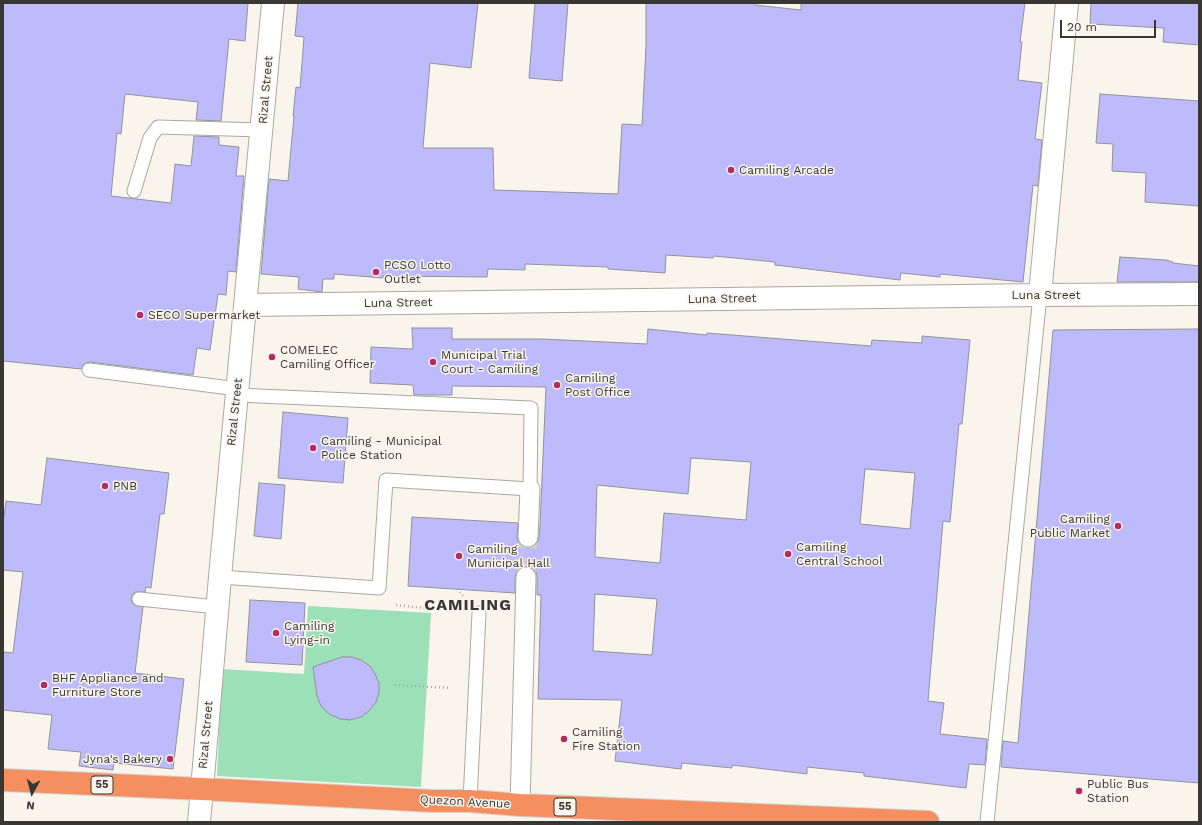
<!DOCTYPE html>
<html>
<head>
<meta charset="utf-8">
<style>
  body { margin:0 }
  #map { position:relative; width:1202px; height:825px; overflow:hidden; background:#f9f5ec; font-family:"Work Sans",sans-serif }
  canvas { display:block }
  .frame { position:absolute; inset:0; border:4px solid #393734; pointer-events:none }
  .north { position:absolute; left:12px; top:773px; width:40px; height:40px; -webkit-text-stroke:3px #f9f5ec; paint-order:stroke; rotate:187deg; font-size:11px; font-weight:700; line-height:16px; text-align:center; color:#393734 }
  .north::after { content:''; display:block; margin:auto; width:14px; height:18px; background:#393734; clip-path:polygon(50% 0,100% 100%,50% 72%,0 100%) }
  .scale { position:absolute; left:1060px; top:20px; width:96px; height:18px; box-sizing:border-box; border:2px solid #393734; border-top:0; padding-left:5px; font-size:12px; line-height:14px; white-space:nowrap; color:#393734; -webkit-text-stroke:3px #f9f5ec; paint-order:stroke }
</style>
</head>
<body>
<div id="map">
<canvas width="1202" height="825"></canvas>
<div class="frame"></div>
<div class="north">N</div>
<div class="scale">20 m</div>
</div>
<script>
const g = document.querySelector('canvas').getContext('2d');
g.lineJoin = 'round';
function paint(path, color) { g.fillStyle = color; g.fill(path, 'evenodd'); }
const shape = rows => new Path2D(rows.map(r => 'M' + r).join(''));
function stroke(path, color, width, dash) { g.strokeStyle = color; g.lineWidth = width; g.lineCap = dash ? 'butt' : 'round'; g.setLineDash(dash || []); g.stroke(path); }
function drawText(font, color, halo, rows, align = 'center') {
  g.font = font + ' "Work Sans",sans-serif'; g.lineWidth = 3; g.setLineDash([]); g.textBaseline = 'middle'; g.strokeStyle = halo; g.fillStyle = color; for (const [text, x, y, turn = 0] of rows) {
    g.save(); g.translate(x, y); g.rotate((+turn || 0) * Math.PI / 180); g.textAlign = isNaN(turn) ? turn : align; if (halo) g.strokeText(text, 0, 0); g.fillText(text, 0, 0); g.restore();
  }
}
paint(shape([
  [308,606,431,613,421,787,217,776,222,669,304,674]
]), '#9ce0b8');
const building = shape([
  [3,3,248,3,245,41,229,39,221,121,196,120,198,102,125,94,121,134,117,133,111,196,171,203,175,164,191,166,194,136,219,137,219,145,239,147,236,176,244,176,236,272,228,271,226,295,218,294,210,350,197,348,193,375,90,362,86,363,83,365,81,369,3,361,3,3],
  [298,3,478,3,471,68,430,63,423,148,493,148,494,190,618,194,622,124,642,125,646,46,646,3,755,3,755,5,801,10,801,3,1025,3,1020,42,1022,42,1018,80,1042,83,1035,139,1042,140,1038,186,1033,185,1023,282,940,274,940,277,901,273,900,280,775,265,775,262,714,256,713,258,666,255,665,273,608,269,608,267,525,264,525,270,488,269,487,277,383,276,383,278,334,274,334,279,323,279,322,292,298,289,299,277,261,274,269,179,288,181,294,116,293,116,296,87,300,88,304,37,295,36,298,3],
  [535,3,568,3,562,81,529,78,535,3],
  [1091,3,1199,3,1199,45,1163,42,1164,28,1090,24,1091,3],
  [1100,94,1199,101,1199,206,1145,202,1146,173,1112,171,1113,144,1096,143,1100,94],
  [1120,257,1166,260,1173,262,1173,263,1199,266,1199,282,1117,282,1120,257],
  [412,328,452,328,452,339,543,339,647,344,648,329,707,335,707,333,871,346,872,340,922,343,922,336,970,340,962,424,959,424,950,522,943,521,928,701,944,703,940,734,987,739,985,765,969,764,966,788,864,776,864,773,807,767,807,774,732,765,732,768,682,763,681,769,615,761,622,700,538,699,541,595,537,595,537,577,536,572,532,568,526,566,521,567,517,571,515,577,515,593,408,586,412,517,518,523,517,537,518,542,522,546,528,548,533,547,537,543,539,537,540,525,546,387,452,386,452,395,414,395,413,385,370,383,371,347,413,349,412,328],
  [691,458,751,462,746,520,664,513,660,563,595,557,597,485,688,494,691,458],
  [865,469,915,473,910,529,860,524,865,469],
  [595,594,657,599,652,655,593,651,595,594],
  [1199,329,1199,783,1001,767,1003,741,1018,743,1053,330,1199,329],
  [283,412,348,418,343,483,278,478,283,412],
  [47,458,169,473,164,514,160,514,151,588,146,587,145,592,135,592,132,595,131,599,132,602,134,605,143,607,135,673,184,679,173,769,114,763,113,770,79,766,81,752,48,749,52,715,3,710,3,652,13,653,23,572,3,570,3,524,6,501,41,505,47,458],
  [259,483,285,485,281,539,254,536,259,483],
  [250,600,305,603,302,665,246,662,250,600],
  [342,657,352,657,361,660,370,666,375,674,379,683,379,693,376,702,370,710,361,717,350,720,340,719,329,714,321,706,317,696,313,667,342,657]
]);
paint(building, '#bebbfc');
stroke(building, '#92929a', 1);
stroke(shape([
  [526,577,528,537]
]), '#d3cfc7', 19, [19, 10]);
const service = shape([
  [134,191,150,138,158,127,262,130],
  [89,370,238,389],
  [220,577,379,588,386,480,530,489,531,408,237,395],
  [139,599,217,607],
  [470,801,479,613],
  [987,822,1040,295]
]);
const pedestrian = shape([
  [528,537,530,489],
  [520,805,526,577]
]);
const minor = shape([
  [1040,295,1067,3],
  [246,305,1040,295,1199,294],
  [202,789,220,577,273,3]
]);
const tertiary = shape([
  [199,822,202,789]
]);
const trunk = shape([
  [3,780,202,789,433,801,470,801,520,805,928,822]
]);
stroke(service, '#aca8a0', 15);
stroke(pedestrian, '#aca8a0', 21);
stroke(minor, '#aca8a0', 24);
stroke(tertiary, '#aca8a0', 24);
stroke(trunk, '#d3d3d2', 24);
stroke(shape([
  [457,589,464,597],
  [396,605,455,611],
  [395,685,451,688]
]), '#aba7a1', 2.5, [1, 3]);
stroke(service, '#fff', 13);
stroke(pedestrian, '#fff', 19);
stroke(minor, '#fff', 22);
stroke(tertiary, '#fff', 22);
stroke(trunk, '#f68f60', 22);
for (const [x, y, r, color] of [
  [731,170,4,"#b62a63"],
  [376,272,4,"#b62a63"],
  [140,315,4,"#b62a63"],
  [272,357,4,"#b62a63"],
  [433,362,4,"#b62a63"],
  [557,385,4,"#b62a63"],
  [313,448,4,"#b62a63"],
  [105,486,4,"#b62a63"],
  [1118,526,4,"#b62a63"],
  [788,554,4,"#b62a63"],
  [459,556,4,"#b62a63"],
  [276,633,4,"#b62a63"],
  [44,685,4,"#b62a63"],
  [564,739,4,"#b62a63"],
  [170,759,4,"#b62a63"],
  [1079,791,4,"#b62a63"]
]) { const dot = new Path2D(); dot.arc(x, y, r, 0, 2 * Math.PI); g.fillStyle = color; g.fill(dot); stroke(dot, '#f9f5ec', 1.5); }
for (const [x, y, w] of [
  [102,785,22],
  [565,807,22]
]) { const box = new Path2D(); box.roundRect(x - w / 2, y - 9, w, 18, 3); g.fillStyle = '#f9f5ec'; g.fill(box); stroke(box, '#393734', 1); }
drawText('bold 11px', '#393734', null, [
  ["55",102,785],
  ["55",565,807]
]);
drawText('12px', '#393734', '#f9f5ec', [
  ["Rizal Street",266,90,-85],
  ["Luna Street",1046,295],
  ["Luna Street",722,299,-1],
  ["Luna Street",398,303,-1],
  ["Rizal Street",235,412,-84],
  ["Rizal Street",206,735,-85],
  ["Quezon Avenue",465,802,3]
]);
drawText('12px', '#393734', '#f9f5ec', [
  ["Camiling Arcade",739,170],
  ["PCSO Lotto",384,265],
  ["Outlet",384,279],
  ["SECO Supermarket",148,315],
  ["COMELEC",280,350],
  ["Camiling Officer",280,364],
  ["Municipal Trial",441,355],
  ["Court - Camiling",441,369],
  ["Camiling",565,378],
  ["Post Office",565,392],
  ["Camiling - Municipal",321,441],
  ["Police Station",321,455],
  ["PNB",113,486],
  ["Camiling",1110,519,"right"],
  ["Public Market",1110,533,"right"],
  ["Camiling",796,547],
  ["Central School",796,561],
  ["Camiling",467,549],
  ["Municipal Hall",467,563],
  ["Camiling",284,626],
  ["Lying-in",284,640],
  ["BHF Appliance and",52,678],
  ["Furniture Store",52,692],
  ["Camiling",572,732],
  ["Fire Station",572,746],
  ["Jyna's Bakery",162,759,"right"],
  ["Public Bus",1087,784],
  ["Station",1087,798]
], 'left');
g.letterSpacing = '1px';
drawText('bold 16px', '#393734', '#f9f5ec', [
  ["CAMILING",468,605]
]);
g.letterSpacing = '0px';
</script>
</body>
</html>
